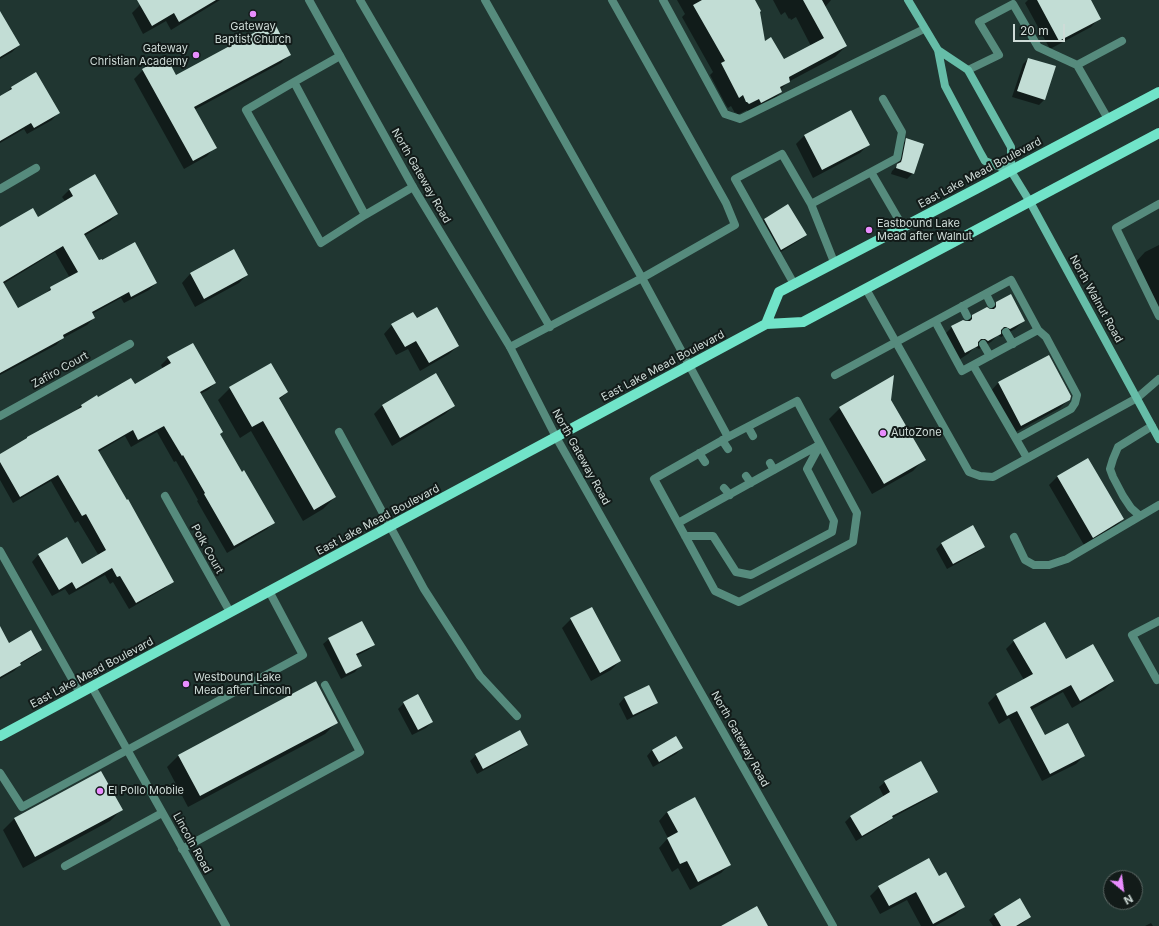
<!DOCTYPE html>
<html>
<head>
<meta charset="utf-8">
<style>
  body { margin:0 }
  #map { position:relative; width:1159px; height:926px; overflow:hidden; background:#203631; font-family:Inter,sans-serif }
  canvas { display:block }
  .north { position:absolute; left:1103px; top:870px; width:40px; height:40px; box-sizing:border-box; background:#121b19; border:1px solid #5d6865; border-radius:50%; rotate:151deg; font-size:11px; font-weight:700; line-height:16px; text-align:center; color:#cedbd7 }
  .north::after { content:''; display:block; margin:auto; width:14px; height:18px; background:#e98dfe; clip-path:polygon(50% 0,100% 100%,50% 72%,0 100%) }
  .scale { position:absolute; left:1013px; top:24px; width:52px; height:18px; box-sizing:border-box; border:2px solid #cedbd7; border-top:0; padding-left:5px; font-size:12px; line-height:14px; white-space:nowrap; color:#cedbd7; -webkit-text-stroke:3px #121b19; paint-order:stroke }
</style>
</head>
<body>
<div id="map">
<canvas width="1159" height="926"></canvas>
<div class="north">N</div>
<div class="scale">20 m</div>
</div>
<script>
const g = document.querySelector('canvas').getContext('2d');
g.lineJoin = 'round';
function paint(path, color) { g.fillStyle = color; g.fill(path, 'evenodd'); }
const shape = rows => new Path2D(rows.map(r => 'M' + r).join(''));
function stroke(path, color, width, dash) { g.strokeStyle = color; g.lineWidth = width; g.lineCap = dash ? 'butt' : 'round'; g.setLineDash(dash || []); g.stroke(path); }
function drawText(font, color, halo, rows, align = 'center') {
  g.font = font + ' Inter,sans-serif'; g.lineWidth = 4; g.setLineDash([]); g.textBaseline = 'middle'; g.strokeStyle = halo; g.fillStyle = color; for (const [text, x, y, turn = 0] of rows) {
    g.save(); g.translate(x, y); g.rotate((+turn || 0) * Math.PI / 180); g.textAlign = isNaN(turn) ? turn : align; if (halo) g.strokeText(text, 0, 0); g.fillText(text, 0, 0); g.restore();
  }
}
paint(shape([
  [148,0,220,0,171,30,166,21,143,34,132,13,140,5],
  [677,0,754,0,759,12,765,42,783,61,811,46,796,17,791,20,790,18,789,19,785,12,781,15,773,0,831,0,825,7,846,46,835,57,788,82,780,90,781,92,770,103,749,113,747,110,737,115,736,112,735,113,731,106,728,108,726,105,710,75,713,72,682,17,685,14],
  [1028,0,1089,0,1099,18,1091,27,1050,49,1025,3],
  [0,13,19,45,12,52,0,59],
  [290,54,281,63,194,110,215,147,207,156,184,169,134,79,143,70,176,76],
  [1028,59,1044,100,1039,105,1012,97,1023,64],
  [11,88,58,113,52,120,27,134,24,129,0,143,0,97,4,95],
  [851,111,868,145,860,153,813,178,796,144,804,136],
  [907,139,913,173,907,179,891,174,892,171,897,166,901,145],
  [69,190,117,214,110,221,84,236,99,261,156,283,149,290,124,303,121,298,92,314,94,318,87,325,63,338,56,345,0,375,0,228,38,218,66,202,62,197],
  [55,252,70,278,51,288,44,295,18,310,3,284],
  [788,205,806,235,800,240,776,255,759,225,764,219],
  [1159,245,1159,311,1134,264,1145,252],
  [234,250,247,275,239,283,195,307,182,283,190,274],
  [997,303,1024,321,1015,329,1001,337,998,335,991,342,979,349,975,347,968,354,957,361,943,336,952,327,966,322,973,316,990,310],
  [416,320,458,346,449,354,420,371,408,349,396,355,384,334,392,325],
  [1049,356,1069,399,1060,408,1012,434,990,392,998,383],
  [168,358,215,383,208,390,200,394,219,435,241,473,274,522,267,529,227,553,197,501,198,500,176,461,174,462,157,432,131,447,125,436,98,452,172,581,165,588,129,609,113,582,110,584,105,575,69,595,65,589,52,596,32,562,39,554,82,565,99,556,78,521,75,523,51,481,13,503,0,480,0,455,75,411,81,406,97,397,98,398,134,385,163,369,161,365],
  [271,365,287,392,279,400,335,497,323,509,303,521,251,431,240,438,218,400,230,388],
  [436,374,454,406,445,414,392,446,374,414,382,406],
  [890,401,924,459,913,471,872,494,829,419,840,408],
  [1088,459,1123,519,1114,528,1084,545,1049,485,1057,477],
  [942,543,983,547,978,552,947,569,936,549],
  [571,619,620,661,611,670,591,681,562,628],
  [329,639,374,645,368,650,356,656,360,666,355,672,341,679,323,644],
  [1014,641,1066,661,1113,681,1105,689,1072,708,1063,692,1031,710,1045,736,1084,756,1076,764,1042,781,1009,718,999,724,988,703,996,695,1024,680,1006,649],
  [9,644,41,650,36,655,20,664,20,665,14,671,0,679,0,646],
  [648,686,657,703,651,708,627,720,619,704,624,698],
  [404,703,432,722,426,728,412,735,398,709],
  [337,722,325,734,188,807,167,767,178,756],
  [527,745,521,750,477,774,470,761,476,755],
  [682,748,676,754,653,767,647,756,652,750],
  [885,782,937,792,931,797,892,818,887,823,856,841,845,822,851,816,884,797,879,787],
  [121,810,110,821,23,868,3,830,14,819],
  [667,812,730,864,721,873,690,890,678,868,672,872,659,848,668,838,659,821],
  [938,878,964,907,955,915,935,926,921,926,907,900,880,914,870,896,879,887],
  [995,914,1029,917,1024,922,1018,926,993,926,989,920],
  [1151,923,1153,926,1145,926]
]), '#0007');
paint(shape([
  [137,0,216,0,179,22,174,13,152,26],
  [702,0,755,0,761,11,760,12,765,41,771,37,784,59,824,38,803,0,822,0,847,46,789,77,790,82,780,87,782,92,761,103,759,99,749,104,747,102,746,102,743,95,739,98,737,94,721,63,725,61,693,5],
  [1037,0,1091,0,1101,19,1059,41],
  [0,11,20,45,0,57],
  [274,22,291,55,194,107,217,148,193,161,142,69,166,56,176,75],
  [1028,58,1056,66,1045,100,1017,91],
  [36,72,60,113,34,128,31,123,0,141,0,96,12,89,11,87],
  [851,110,870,145,822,170,804,135],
  [906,138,924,144,914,174,896,168,897,164,901,162,902,159],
  [95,174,118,214,84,234,99,260,102,259,102,260,135,242,157,283,131,297,129,292,92,312,95,318,63,335,64,338,0,373,0,227,33,208,38,217,73,196,69,189],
  [63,246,78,272,50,287,51,290,18,308,3,282],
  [788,204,807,235,781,250,764,219],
  [234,249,248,275,204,299,190,273],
  [1011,294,1025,321,1010,329,1006,327,1004,327,1001,330,1001,334,988,341,985,339,981,339,978,342,978,346,965,353,951,326,963,320,966,321,970,321,972,319,972,315,987,307,990,309,994,309,996,307,996,302],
  [437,307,459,346,429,363,416,341,405,347,391,324,413,312,417,318],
  [193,343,216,383,200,392,223,432,220,434,242,472,244,470,275,523,234,546,204,494,205,493,183,455,182,456,164,426,138,440,133,430,98,450,127,500,128,499,174,582,136,603,120,576,117,577,112,568,76,589,72,582,59,590,38,554,67,537,82,564,106,550,86,514,82,516,58,475,20,497,0,462,0,454,27,438,27,437,82,407,81,405,97,395,98,397,131,378,135,384,171,363,167,357],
  [1049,355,1071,396,1070,400,1021,426,998,382],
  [271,363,288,392,279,398,336,497,314,510,263,421,252,427,229,387],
  [436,373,455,406,400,438,382,405],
  [894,375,891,400,926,460,884,484,839,407],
  [1088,458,1124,519,1093,538,1057,476],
  [973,525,985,547,953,564,941,543],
  [592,607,621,661,600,673,570,618],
  [362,621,375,645,356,654,362,666,346,674,328,638],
  [1045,622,1066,659,1093,644,1114,681,1080,701,1071,685,1030,707,1045,735,1068,723,1085,756,1050,774,1017,711,1007,716,996,694,1033,674,1013,640],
  [0,626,9,643,31,630,42,650,20,663,21,665,0,677],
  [316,681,338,723,200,796,178,755],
  [649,685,658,703,633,715,624,697],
  [418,694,433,722,418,730,403,702],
  [520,730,528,745,483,769,475,754],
  [676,736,683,748,659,762,652,750],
  [921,761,938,792,892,816,893,818,862,836,850,816,890,792,884,781],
  [101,771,123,810,35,857,14,818],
  [695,797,731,865,698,882,687,861,680,864,667,838,678,832,667,812],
  [929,858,939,876,946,872,965,907,933,924,916,892,889,906,878,886],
  [1020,898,1031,917,1016,926,1001,926,994,914],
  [757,906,768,926,721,926]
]), '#c2ddd5');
stroke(shape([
  [360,0,550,327],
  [485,0,642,278,728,437,797,401,857,513,853,542,739,602,715,591,654,479,728,437],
  [663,0,725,114,740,119,924,29],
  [968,70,999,55,979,22,1013,4,1038,47,1077,65],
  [294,82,365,215,321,243,246,110,294,82,340,56],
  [883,99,902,132,897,158,871,172,903,227],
  [1108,119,1077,65,1122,41],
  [811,204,834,262],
  [1159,204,1116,228,1159,316],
  [365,215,413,187],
  [794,284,735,179,782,154,811,204,871,172],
  [866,289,969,472,980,476,993,477,1137,398,1159,379],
  [986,294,991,304],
  [962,306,967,316],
  [1006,332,1013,344],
  [983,344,990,356],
  [510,347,642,278,735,225,726,203,612,0],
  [973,365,1038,330,1011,280,935,321,962,371,973,365,1027,458],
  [835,375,935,321],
  [748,427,753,436],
  [339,432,424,589,480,676,517,716],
  [1016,439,1071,409,1075,403,1077,395,1046,337,1038,330],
  [722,440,728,449],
  [699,453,705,462],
  [770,463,774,470],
  [746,476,751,483],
  [724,488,730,495],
  [1140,516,1131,508,1123,496,1113,477,1110,469,1113,459,1118,447,1152,426],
  [678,523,819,445],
  [685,536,713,536,736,572,751,575,832,532,834,521,807,469,820,445],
  [1014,537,1025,560,1034,565,1049,565,1067,559,1159,505],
  [1157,680,1132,635,1159,621],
  [0,773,22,807,303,655,269,591],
  [182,849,360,752,325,685],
  [65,866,162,813]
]), '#568b7d', 8);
stroke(shape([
  [309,0,413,187,510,347,556,437,833,926],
  [0,189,36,168],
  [0,416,130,344],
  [165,496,230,612],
  [0,551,80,693],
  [92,687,226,926]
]), '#568b7d', 8);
stroke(shape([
  [908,0,938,50,945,86,980,152,985,161,1011,171],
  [938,50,968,70,1011,147,1011,171,1030,202,1159,439]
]), '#66bda8', 8);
stroke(shape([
  [766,324,779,292,976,189,1159,92],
  [0,736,766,324,803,322,1159,133]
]), '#71e4c9', 10);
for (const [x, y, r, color] of [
  [253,14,4,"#e98dfe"],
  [196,55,4,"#e98dfe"],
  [869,230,4,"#e98dfe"],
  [883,433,4,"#e98dfe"],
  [186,684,4,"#e98dfe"],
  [100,791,4,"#e98dfe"]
]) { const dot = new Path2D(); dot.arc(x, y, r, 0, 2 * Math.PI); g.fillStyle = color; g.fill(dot); stroke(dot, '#121b19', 1.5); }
drawText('11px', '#cedbd7', '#121b19', [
  ["Gateway",253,27,"center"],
  ["Baptist Church",253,40,"center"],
  ["Gateway",188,49,"right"],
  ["Christian Academy",188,62,"right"],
  ["Eastbound Lake",877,224],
  ["Mead after Walnut",877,237],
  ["AutoZone",891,433],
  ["Westbound Lake",194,678],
  ["Mead after Lincoln",194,691],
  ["El Pollo Mobile",108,791]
], 'left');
drawText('11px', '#cedbd7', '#121b19', [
  ["East Lake Mead Boulevard",980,173,-28],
  ["North Gateway Road",421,176,60],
  ["North Walnut Road",1096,299,61],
  ["East Lake Mead Boulevard",663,366,-28],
  ["Zafiro Court",60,370,-29],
  ["North Gateway Road",581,457,61],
  ["East Lake Mead Boulevard",378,520,-28],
  ["Polk Court",207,549,61],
  ["East Lake Mead Boulevard",92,673,-28],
  ["North Gateway Road",740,739,61],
  ["Lincoln Road",192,843,61]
]);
</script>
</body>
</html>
